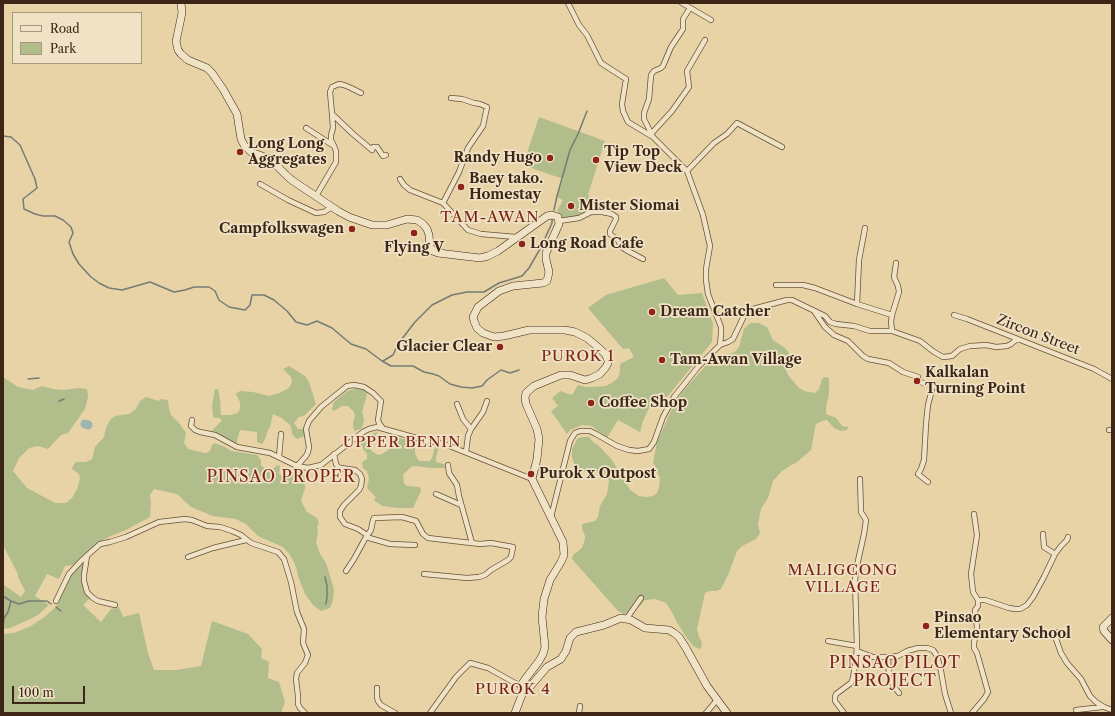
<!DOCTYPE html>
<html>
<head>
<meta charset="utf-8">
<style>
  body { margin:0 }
  #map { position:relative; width:1115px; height:716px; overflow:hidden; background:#e7d3a6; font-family:"Libre Caslon Text",serif }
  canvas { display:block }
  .frame { position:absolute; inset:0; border:4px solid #3d2618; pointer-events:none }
  .legend { position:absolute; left:12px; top:12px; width:130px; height:52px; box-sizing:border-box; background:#efe2c5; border:1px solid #a89780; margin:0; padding:5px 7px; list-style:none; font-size:12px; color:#3d2618 }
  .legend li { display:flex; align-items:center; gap:8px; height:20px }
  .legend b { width:20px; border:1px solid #a89780 }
  .scale { position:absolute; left:12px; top:686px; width:73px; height:18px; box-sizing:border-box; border:2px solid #3d2618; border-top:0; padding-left:5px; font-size:12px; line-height:14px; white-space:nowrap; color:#3d2618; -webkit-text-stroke:3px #efe2c5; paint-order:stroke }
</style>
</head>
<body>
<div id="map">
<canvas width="1115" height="716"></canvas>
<div class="frame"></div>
<ul class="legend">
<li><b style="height:5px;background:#efe2c5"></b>Road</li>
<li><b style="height:11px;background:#b1bd8a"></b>Park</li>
</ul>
<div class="scale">100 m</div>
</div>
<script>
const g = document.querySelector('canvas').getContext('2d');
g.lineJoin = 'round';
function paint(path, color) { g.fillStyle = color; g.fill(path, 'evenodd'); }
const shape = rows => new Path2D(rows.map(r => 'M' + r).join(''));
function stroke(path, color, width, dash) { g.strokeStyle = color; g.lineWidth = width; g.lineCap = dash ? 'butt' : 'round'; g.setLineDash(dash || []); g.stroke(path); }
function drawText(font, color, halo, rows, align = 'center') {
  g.font = font + ' "Libre Caslon Text",serif'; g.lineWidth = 3.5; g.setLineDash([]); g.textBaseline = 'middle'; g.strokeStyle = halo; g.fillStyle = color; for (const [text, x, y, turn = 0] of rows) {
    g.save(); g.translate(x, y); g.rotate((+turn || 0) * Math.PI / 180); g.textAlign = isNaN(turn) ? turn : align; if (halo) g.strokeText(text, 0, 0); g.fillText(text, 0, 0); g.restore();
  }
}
paint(shape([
  [539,117,605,141,588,195,599,210,577,217,563,219,560,214,557,211,563,200,557,197,563,179,523,165],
  [664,278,678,295,702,293,713,324,712,342,667,397,655,395,643,421,640,432,618,420,607,438,592,426,582,425,570,430,567,434,551,411,558,406,552,398,560,391,572,395,578,385,586,387,593,387,606,386,613,382,618,378,620,372,620,364,634,357,629,348,623,349,588,308,606,295],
  [751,323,758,323,767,327,773,340,785,348,789,353,785,368,788,375,798,387,804,391,815,393,819,389,822,379,824,377,829,378,829,393,826,407,826,414,836,418,842,426,847,427,849,425,847,430,841,431,834,428,827,420,822,421,816,424,815,428,812,445,811,450,796,463,791,465,782,471,773,481,768,498,761,509,758,525,760,533,756,539,746,544,741,547,737,551,728,575,721,589,716,591,710,591,705,593,697,629,699,637,702,642,701,648,699,649,693,646,687,638,676,621,672,612,666,603,655,599,645,600,638,608,632,612,624,614,618,611,572,559,573,555,582,548,585,539,585,536,582,528,582,524,595,521,598,517,600,506,607,494,609,482,608,478,604,474,597,472,583,472,575,467,572,457,572,449,578,438,584,437,589,437,593,442,599,446,612,460,630,490,639,496,646,497,653,496,657,493,659,488,660,478,653,462,657,442,670,413,682,392,711,360,721,355,733,353,736,351,739,347,744,329,748,325],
  [289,366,305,376,309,382,316,404,304,416,299,417,294,423,298,429,305,429,306,432,304,436,297,439,292,434,291,426,282,418,273,414,270,427,267,432,266,437,262,444,257,442,257,432,240,430,236,444,214,434,212,431,222,420,219,418,214,418,213,415,212,406,215,389,218,389,220,399,221,415,231,415,238,413,240,408,240,402,236,394,240,391,253,392,269,396,279,393,289,388,292,382,291,377,283,369],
  [3,377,18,387,33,390,42,386,53,389,62,390,80,388,87,389,88,397,85,409,68,433,61,435,48,449,38,446,29,448,19,458,13,471,27,488,55,503,66,503,72,498,77,489,80,479,79,474,72,469,73,466,76,462,86,462,92,459,95,447,104,437,106,428,110,420,115,416,129,414,136,409,140,401,146,397,159,401,161,399,168,400,169,408,171,415,179,423,186,433,184,443,188,449,200,452,206,453,210,451,212,445,215,443,225,447,231,451,251,454,257,455,261,460,261,465,265,469,270,471,278,465,280,466,279,474,286,478,291,475,294,469,304,473,305,488,301,501,307,512,317,518,319,523,317,527,318,533,316,542,320,554,326,563,334,589,333,600,330,608,321,611,313,605,305,594,298,576,297,570,294,562,290,555,283,547,258,536,246,524,236,519,213,516,191,507,177,494,154,489,150,495,151,503,150,517,126,530,113,535,99,542,74,565,65,566,59,579,47,574,35,596,49,605,38,615,28,620,10,628,3,629,3,558,4,560,4,585,21,597,25,591,19,579,17,572,3,545],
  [358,388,363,389,367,393,366,399,362,411,364,420,363,425,361,429,354,431,353,423,355,416,354,412,348,406,342,406,334,411,332,409,334,402,347,391],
  [377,432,378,436,371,441,368,447,373,452,378,455,382,454,390,449,395,441,394,437,409,440,415,442,415,453,417,458,419,461,430,461,432,458,434,450,436,446,439,448,436,457,436,462,444,464,445,468,431,468,414,466,411,467,403,475,404,483,407,486,420,487,421,491,413,508,398,508,382,506,374,500,376,497,367,488,369,479,367,471,363,468,362,462,367,459,367,454,359,444,360,441,365,437],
  [84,562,82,575,90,598,83,605,101,622,111,609,119,607,123,617,139,613,148,653,154,670,177,670,201,666,212,621,248,634,262,649,261,658,269,662,268,678,279,682,285,702,281,713,3,713,3,634,14,633,31,626,43,618,56,607,59,601,69,577]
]), '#b1bd8a');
stroke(shape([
  [3,136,11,137,20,145,35,179,37,188,23,199,24,209,35,214,43,216,55,216,63,220,71,227,73,233,69,242,73,254,79,264,91,277,99,283,109,288,122,290,150,282,174,292,185,290,194,287,209,287,215,291,219,300,229,307,245,310,250,305,252,295,264,295,274,300,287,311,296,322,307,325,317,321,332,328,351,344,366,349,382,361,391,366,413,366,424,372,433,374,439,376,450,384,461,387,472,388,482,386,487,380,501,370,510,373,519,370],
  [554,210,557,196,570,150,578,134,587,111],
  [383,361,393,355,398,344,415,322,432,305,452,295,467,292,484,292,499,283,522,276,529,268,540,249,552,223,552,220],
  [28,379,39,378],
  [59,401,64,399],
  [325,577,327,586,327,597,326,604],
  [3,596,11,601,19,604,29,601,47,601,51,604],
  [56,607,61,611],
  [3,627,4,618,8,612,11,601]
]), '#767c75', 1.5);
stroke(shape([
  [85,424,88,425]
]), '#9cb5b3', 9);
const street = shape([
  [568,3,579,25,587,35,601,63,626,79,622,104,623,111,628,122,653,137],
  [682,3,711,20],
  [690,8,683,19,683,29,671,47,663,66,661,68,654,71,651,75,649,99,644,113,644,119,653,137,687,171,703,215,710,246,706,269,706,280,708,294,721,327,721,334,720,345],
  [451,98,462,99,474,103,480,104,487,107,483,126,468,148,459,172,443,203,468,230,481,234,516,237],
  [332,114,330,92,332,87,339,84,344,85,351,88,361,93],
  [306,128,334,146,336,151,336,162,316,196],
  [651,134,672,111,689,87,687,71,705,40],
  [334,146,331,140,331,135,333,128,332,114,353,134,372,150,373,147,377,147,383,156,386,155],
  [687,171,714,143,727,134,737,123,782,147],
  [400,179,404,185,410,190,443,203],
  [260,184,288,200,316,213,324,212,332,207],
  [559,221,579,218,591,212,602,212,612,214,616,217,616,219,610,231,610,234,619,241,620,246,626,250,643,259],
  [776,285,803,285,815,288,857,304,892,315,891,322,892,331],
  [857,304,859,260,865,228],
  [814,311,825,327,834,335,848,341,863,356,868,359,889,363,903,372,918,377,917,381,933,386,928,405,926,424,924,460,921,469,918,474,928,482],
  [892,315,899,292,898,286,894,277,896,263],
  [954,315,967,319,1094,369,1112,379],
  [457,404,463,419,471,429],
  [192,420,191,426,195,430,200,432,215,435,237,447,270,453,297,466,308,468,321,465,363,432,369,429,377,427,413,437,447,445,532,479],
  [1109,430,1112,430],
  [466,452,468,436,471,429,483,412,487,401],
  [334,454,336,464,338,467,341,468,355,470,360,474,362,479,361,486,359,490,344,505,340,511,340,517,345,524,358,529,367,535],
  [279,457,281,434],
  [448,465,449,473,457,485,459,496,472,543],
  [297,466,306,456,308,452,309,447,306,429,309,421,321,407,347,386,354,385,364,387,373,393,381,401,378,420,379,423,382,427],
  [436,494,461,505],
  [974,514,977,535,971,574,973,592,978,600],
  [551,517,570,441,575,433,580,431,590,431,596,434,617,446,629,450,638,451,649,449,654,442,663,417,674,397,698,367,720,345,728,342,733,339,744,316,749,312,753,309,787,300,792,300,825,316,830,322,836,324,854,326,870,331,892,331,920,341,934,352,943,357,952,356,960,349,970,346,986,345,996,347,1007,346,1011,344,1017,339],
  [1043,534,1044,547,1055,554],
  [366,537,390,544,415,545],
  [87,556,84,575,84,581,87,592,93,598,98,601,115,605],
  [188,557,213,548,246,540],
  [346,571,354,559,366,537,371,530,373,520,374,518,402,517,416,521,423,534,428,538,480,544,491,543,513,547,511,557,508,560,491,570,485,575,479,577,467,578,424,574],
  [978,600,985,600,1009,608,1015,609,1020,609,1027,605,1033,597,1044,577,1055,554,1061,546,1067,540,1068,537],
  [56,601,69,574,81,561,100,544,110,542,126,537,159,522,185,519,192,520,207,526,220,527,232,531,241,535,251,543,278,552,284,559,291,582,297,612,304,629,303,643,308,655,305,663,297,673,296,679,298,696,298,704,300,708,305,713],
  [627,618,641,598],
  [1056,632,1056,639,1061,653,1067,663,1081,679,1090,696,1096,702,1104,707,1112,710],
  [828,641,857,646],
  [857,651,873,657,888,657,898,656,907,651,918,648,927,648,933,650,937,656,941,671,945,694,951,713],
  [888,657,889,676,893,685,899,693],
  [377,688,377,697,378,701,381,705,395,713],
  [1076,710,1102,707],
  [430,713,456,677,470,663,488,668,515,683,521,685],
  [579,713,580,706],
  [706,713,717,700],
  [844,713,835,701,835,697,836,694,851,683,853,678,856,660,857,646,855,581,856,570,864,534,866,520,861,512,860,479],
  [972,713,984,699,988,692,977,653,974,648,974,643,977,627,975,610,978,606,978,600]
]);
const secondary = shape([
  [181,3,182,13,177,37,176,41,178,50,181,54,188,60,207,68,212,73,223,89,237,114,241,139,244,145,251,152,270,159,287,176,293,181,338,211,349,217,372,225,387,225,407,219,417,220,423,224,427,229,429,235,430,247,433,251,438,253,480,258,488,256,498,251,547,216,552,215,558,217,559,224,546,253,546,259,549,272,547,281,543,283,513,286,499,291,478,307,473,317,474,321,477,328,483,333,494,337,504,336,529,330,565,330,575,332,587,338,599,348,605,354,608,360,608,363,606,367,600,374,592,378,585,380,570,375,561,375,534,386,526,393,525,398,526,404,537,429,539,439,537,459,532,479,563,542,564,555,561,562,550,580,544,599,542,617,545,647,543,654,539,661,526,678,521,685,523,692],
  [1112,618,1103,627,1104,631,1112,640],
  [515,713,523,692,528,689,547,667,561,659,566,651,570,638,576,632,604,625,621,618,631,620,645,628,669,630,674,633,679,637,686,648,707,686,727,713]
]);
stroke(street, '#68513c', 6);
stroke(secondary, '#3d2618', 8);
stroke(street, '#efe2c5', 4.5);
stroke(secondary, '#efe2c5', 7);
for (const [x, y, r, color] of [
  [240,152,4,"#8f2418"],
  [550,158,4,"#8f2418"],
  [596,160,4,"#8f2418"],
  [461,187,4,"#8f2418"],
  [571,206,4,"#8f2418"],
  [352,229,4,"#8f2418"],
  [414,233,4,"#8f2418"],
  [522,244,4,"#8f2418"],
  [652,312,4,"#8f2418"],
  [500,347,4,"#8f2418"],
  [662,360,4,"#8f2418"],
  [917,381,4,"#8f2418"],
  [591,403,4,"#8f2418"],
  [531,474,4,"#8f2418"],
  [926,626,4,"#8f2418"]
]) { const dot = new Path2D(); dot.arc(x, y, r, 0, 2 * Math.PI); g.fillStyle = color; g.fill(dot); stroke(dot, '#efe2c5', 1.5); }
drawText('bold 14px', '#3d2618', '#efe2c5', [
  ["Long Long",248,144],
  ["Aggregates",248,160],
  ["Tip Top",604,152],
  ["View Deck",604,168],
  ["Randy Hugo",542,158,"right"],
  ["Baey tako.",469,179],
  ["Homestay",469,195],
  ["Mister Siomai",579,206],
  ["Campfolkswagen",344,229,"right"],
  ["Long Road Cafe",530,244],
  ["Flying V",414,248,"center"],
  ["Dream Catcher",660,312],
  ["Glacier Clear",492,347,"right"],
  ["Tam-Awan Village",670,360],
  ["Kalkalan",925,373],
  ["Turning Point",925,389],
  ["Coffee Shop",599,403],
  ["Purok x Outpost",539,474],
  ["Pinsao",934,618],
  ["Elementary School",934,634]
], 'left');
drawText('14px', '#3d2618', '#efe2c5', [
  ["Zircon Street",1038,335,21]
]);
g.letterSpacing = '1px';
drawText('15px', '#7a1f14', '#efe2c5', [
  ["TAM-AWAN",490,218],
  ["PUROK 1",578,357],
  ["UPPER BENIN",402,443],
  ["MALIGCONG",843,571],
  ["VILLAGE",843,588],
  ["PUROK 4",513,690]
]);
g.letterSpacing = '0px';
g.letterSpacing = '1px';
drawText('16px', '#7a1f14', '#efe2c5', [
  ["PINSAO PROPER",281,477],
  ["PINSAO PILOT",895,663],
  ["PROJECT",895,681]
]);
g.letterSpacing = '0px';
</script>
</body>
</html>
